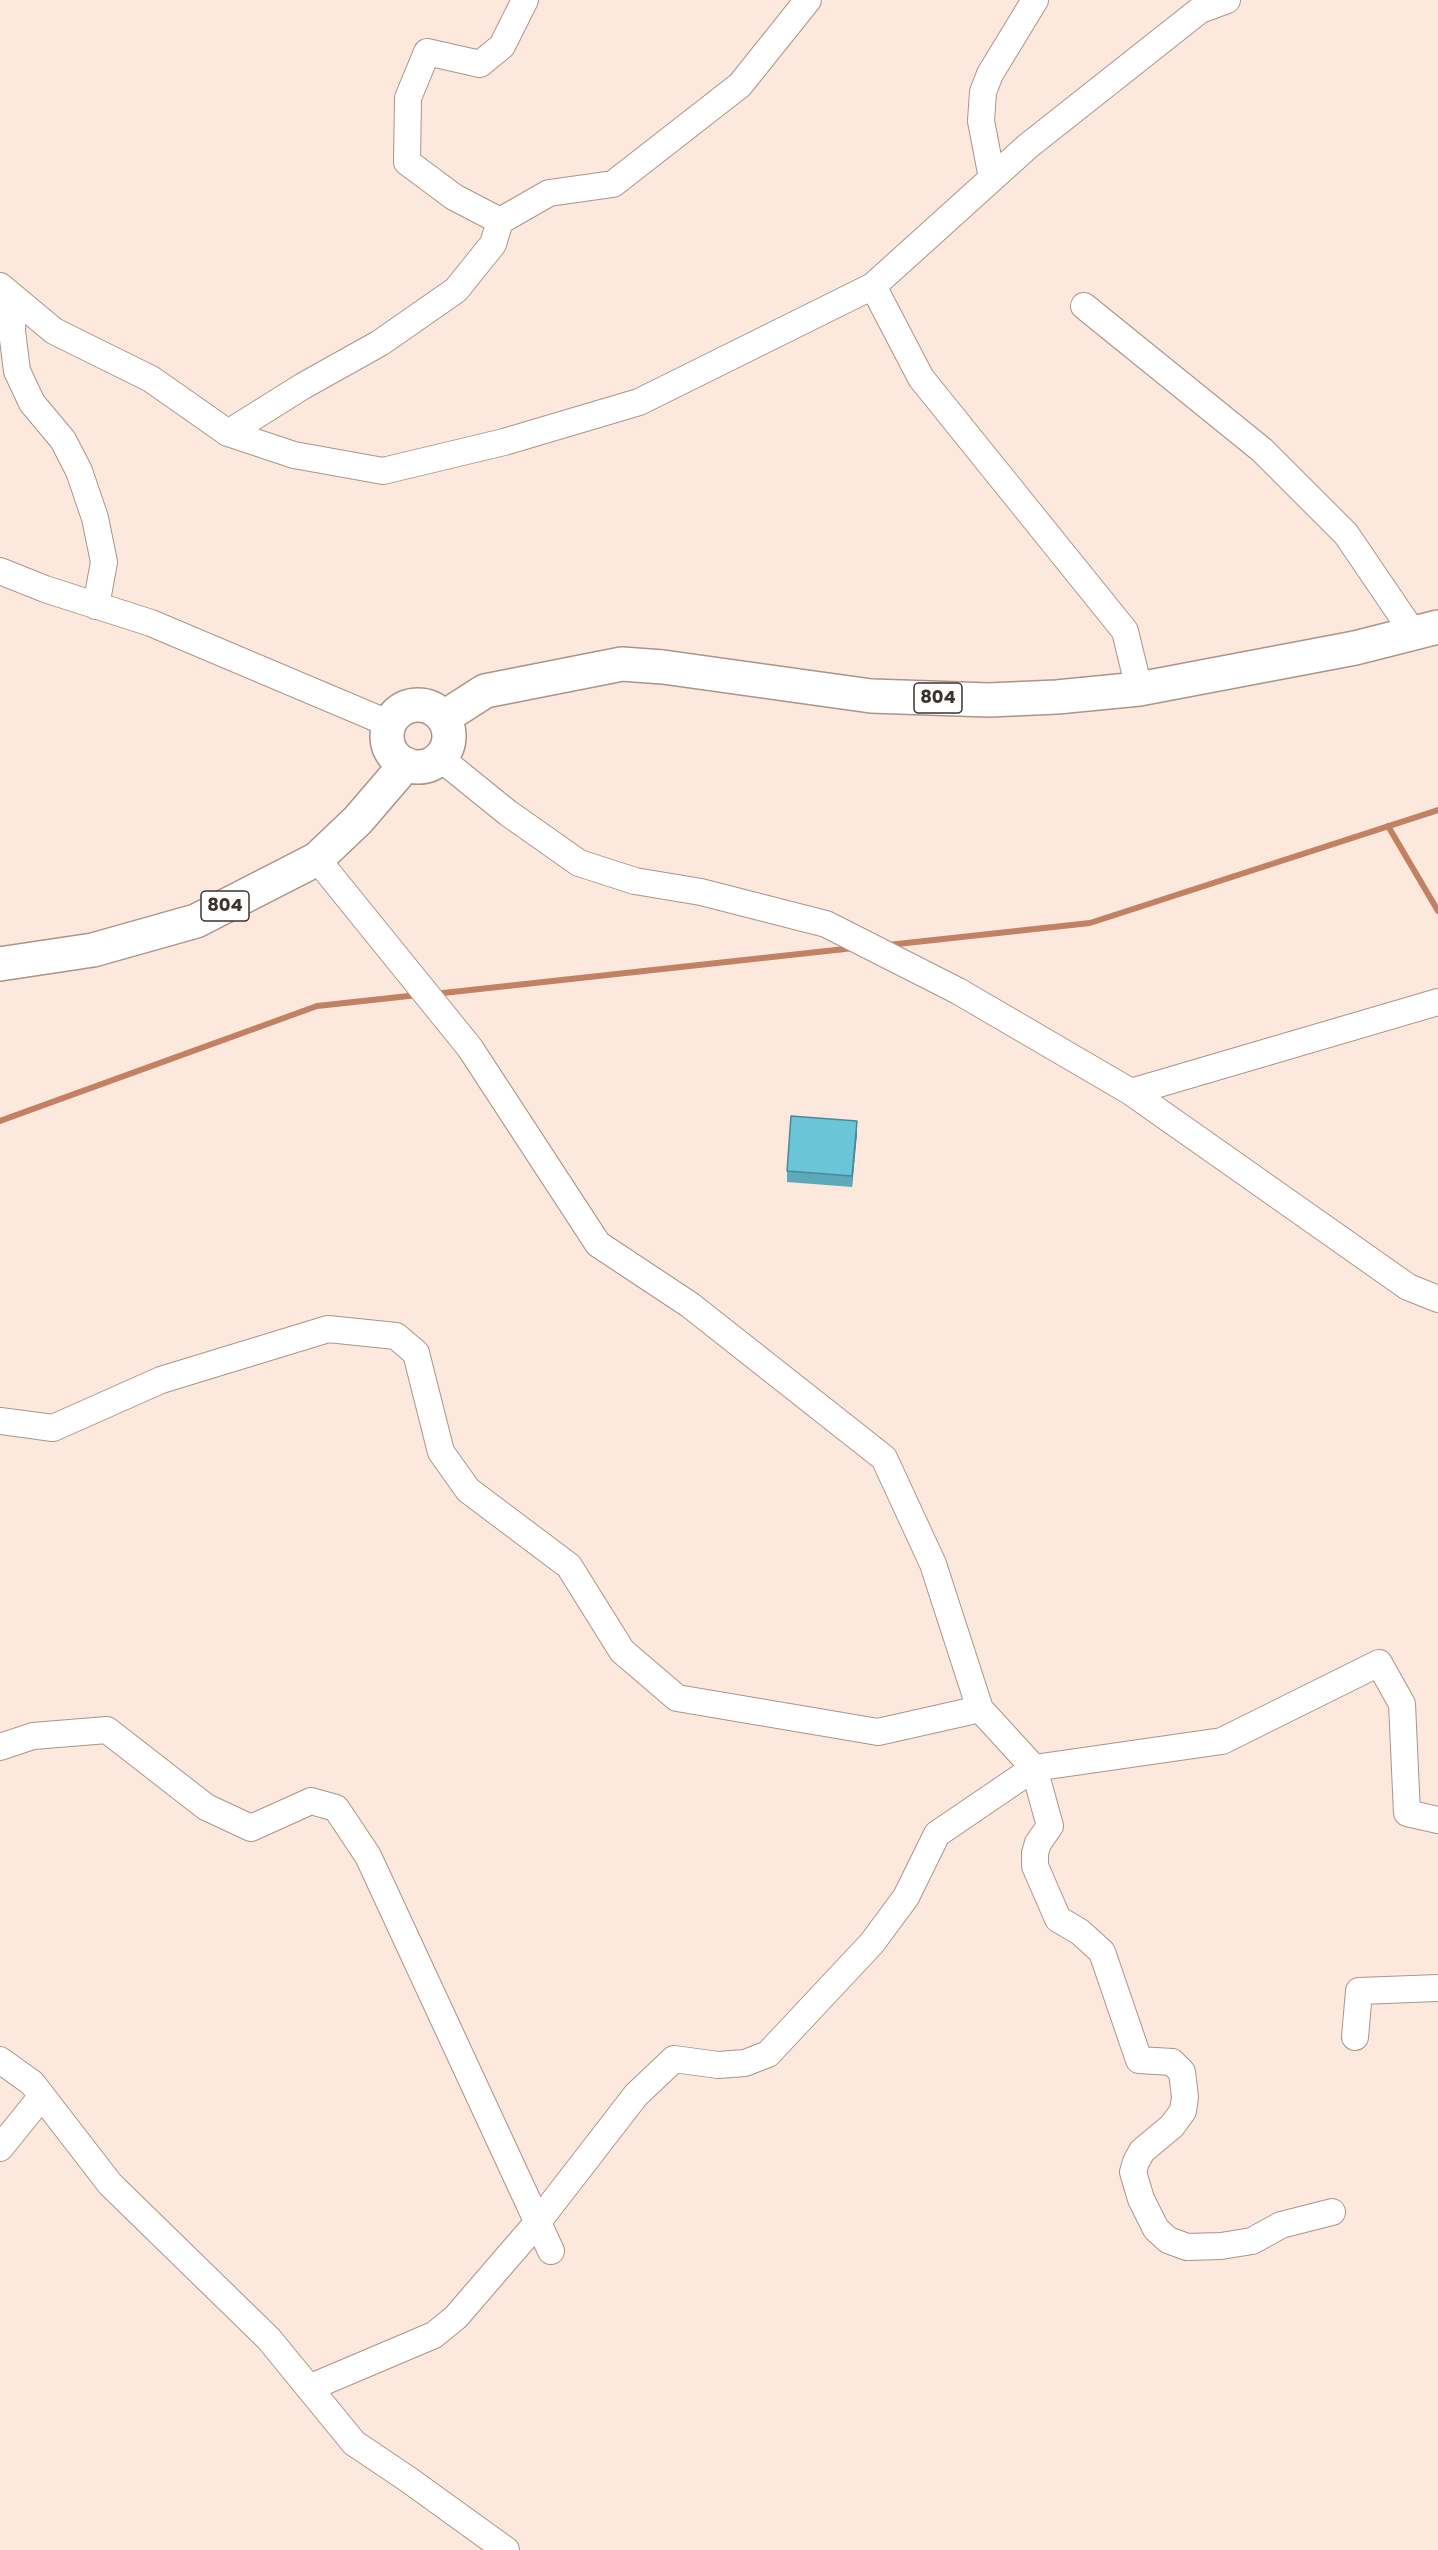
<!DOCTYPE html>
<html>
<head>
<meta charset="utf-8">
<style>
  body { margin:0 }
  canvas { display:block; background:#fde8de }
</style>
</head>
<body>
<canvas width="1438" height="2550"></canvas>
<script>
const g = document.querySelector('canvas').getContext('2d');
g.lineJoin = 'round';
const shape = rows => new Path2D(rows.map(r => 'M' + r).join(''));
function stroke(path, color, width, dash) { g.strokeStyle = color; g.lineWidth = width; g.lineCap = dash ? 'butt' : 'round'; g.setLineDash(dash || []); g.stroke(path); }
function paint(path, color) { g.fillStyle = color; g.fill(path, 'evenodd'); }
function drawText(font, color, halo, rows, align = 'center') {
  g.font = font + ' Poppins,sans-serif'; g.lineWidth = 5; g.setLineDash([]); g.textBaseline = 'middle'; g.strokeStyle = halo; g.fillStyle = color; for (const [text, x, y, turn = 0] of rows) {
    g.save(); g.translate(x, y); g.rotate((+turn || 0) * Math.PI / 180); g.textAlign = isNaN(turn) ? turn : align; if (halo) g.strokeText(text, 0, 0); g.fillText(text, 0, 0); g.restore();
  }
}
stroke(shape([
  [1388,826,1438,911],
  [888,945,1090,923,1438,810],
  [434,994,854,948],
  [0,1121,317,1006,418,995]
]), '#c28163', 6);
const minor = shape([
  [992,178,981,121,983,92,990,74,1035,0],
  [500,221,549,193,613,184,740,85,808,0],
  [0,286,54,331,151,379,228,433,294,455,383,471,504,442,639,402,873,286,1028,146,1200,10,1227,0],
  [873,286,921,378,1125,631,1139,689],
  [13,297,12,331,17,371,32,403,63,440,79,471,95,518,104,562,96,606],
  [1084,306,1262,450,1346,534,1414,634],
  [228,433,303,386,380,343,456,290,493,244,500,221,454,197,407,162,408,98,427,52,480,64,502,46,525,0],
  [0,571,45,589,151,623,390,724],
  [440,758,508,813,579,863,635,881,701,892,826,924,958,991,1131,1092,1408,1287,1438,1299],
  [317,859,470,1048,598,1244,690,1305,884,1458,933,1564,980,1709,1034,1768,1050,1826,1038,1843,1035,1853,1035,1866,1058,1919,1080,1932,1102,1952,1139,2060,1172,2062,1182,2072,1185,2097,1183,2111,1172,2126,1142,2151,1136,2162,1133,2172,1141,2199,1156,2229,1168,2240,1187,2247,1221,2246,1252,2241,1281,2225,1332,2212],
  [1131,1092,1438,1002],
  [0,1421,53,1428,161,1380,328,1329,396,1336,416,1353,441,1452,468,1490,569,1566,622,1651,677,1698,878,1732,980,1709],
  [0,1747,33,1736,107,1730,206,1807,251,1828,311,1801,336,1808,368,1856,551,2251],
  [1355,2037,1359,1991,1438,1988],
  [0,2060,32,2083,110,2184,269,2339,354,2443,409,2480,506,2550],
  [0,2148,42,2096],
  [309,2388,434,2335,456,2317,537,2223,636,2095,674,2059,718,2065,745,2063,768,2054,872,1943,906,1897,937,1834,1034,1768,1222,1741,1379,1663,1402,1704,1407,1813,1438,1820]
]);
const major = shape([
  '387 736a31 31 0 1 1 62 0a31 31 0 1 1-62 0Z',
  [443,718,485,691,622,664,663,667,871,696,989,700,1057,697,1139,689,1355,648,1438,627],
  [0,964,93,950,196,921,317,859,358,820,406,764]
]);
stroke(minor, '#ab9489', 28);
stroke(major, '#ab9489', 36);
stroke(minor, '#fff', 26);
stroke(major, '#fff', 33);
paint(shape([
  [857,1133,852,1187,787,1182,787,1171]
]), '#5ba9ba');
paint(shape([
  [857,1121,857,1133,852,1187,852,1176]
]), '#4a8a97');
const building = shape([
  [791,1116,857,1121,852,1176,787,1171,791,1116]
]);
paint(building, '#6ac5d8');
stroke(building, '#4a8a97', 1.5);
for (const [x, y, w] of [
  [938,698,48],
  [225,906,48]
]) { const box = new Path2D(); box.roundRect(x - w / 2, y - 15, w, 30, 4.5); g.fillStyle = '#fff'; g.fill(box); stroke(box, '#3c322e', 1.5); }
drawText('bold 18px', '#3c322e', null, [
  ["804",938,698],
  ["804",225,906]
]);
</script>
</body>
</html>
